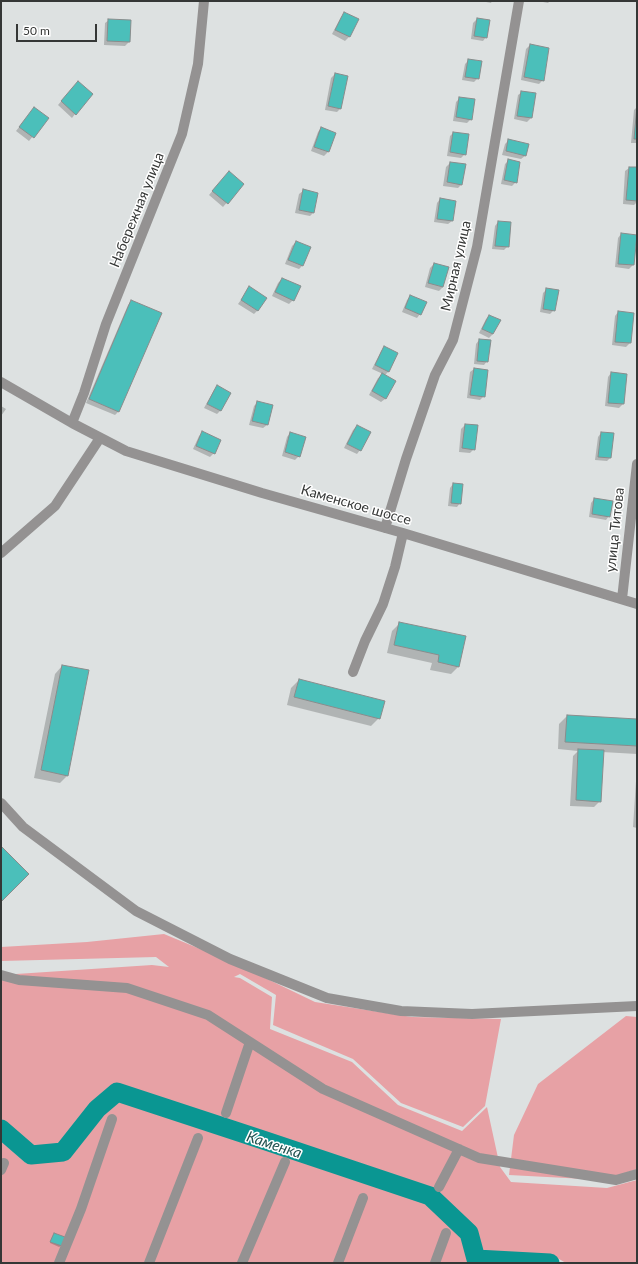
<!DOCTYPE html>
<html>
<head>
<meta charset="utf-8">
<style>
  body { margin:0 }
  #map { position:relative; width:638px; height:1264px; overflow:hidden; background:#dde1e1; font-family:Lato,sans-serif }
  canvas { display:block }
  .frame { position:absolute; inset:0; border:2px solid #353736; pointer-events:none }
  .scale { position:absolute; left:16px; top:24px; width:81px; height:18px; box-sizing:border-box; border:2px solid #353736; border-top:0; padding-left:5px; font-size:12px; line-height:14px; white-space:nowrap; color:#353736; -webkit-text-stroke:3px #fff; paint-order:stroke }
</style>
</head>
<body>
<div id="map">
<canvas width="638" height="1264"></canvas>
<div class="frame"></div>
<div class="scale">50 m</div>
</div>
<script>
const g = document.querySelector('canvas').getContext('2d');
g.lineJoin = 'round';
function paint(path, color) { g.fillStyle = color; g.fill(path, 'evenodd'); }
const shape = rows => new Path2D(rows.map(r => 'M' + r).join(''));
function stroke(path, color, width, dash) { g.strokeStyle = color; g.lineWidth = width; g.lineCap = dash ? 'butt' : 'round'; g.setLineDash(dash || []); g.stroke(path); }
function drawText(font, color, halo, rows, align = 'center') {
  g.font = font + ' Lato,sans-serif'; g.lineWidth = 3; g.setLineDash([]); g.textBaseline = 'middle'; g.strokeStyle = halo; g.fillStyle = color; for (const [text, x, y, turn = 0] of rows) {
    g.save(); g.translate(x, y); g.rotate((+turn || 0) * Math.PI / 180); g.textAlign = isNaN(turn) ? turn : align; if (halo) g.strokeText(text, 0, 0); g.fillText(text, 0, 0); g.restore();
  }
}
paint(shape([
  [164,934,234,963,315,1002,412,1017,501,1019,485,1106,463,1127,401,1103,353,1059,273,1025,276,995,240,974,234,977,240,978,272,997,270,1029,352,1062,398,1105,462,1131,487,1107,500,1167,511,1182,607,1188,637,1180,637,1263,566,1263,559,1259,481,1254,474,1230,435,1193,118,1088,94,1102,60,1145,32,1147,1,1120,1,975,152,965,169,967,156,957,1,961,1,947,87,942],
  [626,1016,637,1017,637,1169,604,1180,509,1175,514,1135,538,1084],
  [118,1099,427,1201,463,1235,472,1263,1,1263,1,1141,26,1163,68,1158,102,1113]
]), '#e7a1a5');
paint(shape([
  [481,1,492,1,491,3],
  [538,1,550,1,548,3],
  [345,13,357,19,349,37,345,41,332,34,341,17],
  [477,19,486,37,483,41,471,39,473,23],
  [109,20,130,21,129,42,125,46,104,45,105,23],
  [530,45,543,80,539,84,521,80,526,49],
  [469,60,478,78,474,82,462,80,465,64],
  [335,74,341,108,337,112,325,110,331,78],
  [74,86,75,114,72,118,58,105],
  [522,92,535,94,531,118,527,122,514,119,518,95],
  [460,98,471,119,467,123,453,121,456,102],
  [637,107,637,143,631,143,634,110],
  [34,108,47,119,29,141,16,131],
  [321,128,335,134,328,152,324,156,311,151,318,132],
  [453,133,465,154,461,158,447,156,450,136],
  [509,140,525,156,521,159,502,155,505,144],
  [508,161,516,182,512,186,501,184,505,164],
  [450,163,462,184,458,188,443,186,446,167],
  [629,168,637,168,637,202,634,205,623,204,625,171],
  [225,176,243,184,223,207,209,195],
  [303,191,313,213,310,216,295,213,299,194],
  [440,199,452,221,448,224,434,222,437,203],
  [498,222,508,246,504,250,492,249,495,226],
  [621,234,633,265,629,269,615,267,618,238],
  [296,242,302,266,299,269,285,264,292,246],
  [434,264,443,287,439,291,425,287,430,268],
  [282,279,293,300,289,304,272,296,278,283],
  [250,287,258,310,254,314,238,304],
  [547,289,554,310,550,314,540,312,543,293],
  [411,296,420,314,417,318,402,312,407,300],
  [131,301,118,412,115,415,86,403,128,305],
  [618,312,630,343,626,347,612,345,615,316],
  [489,316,493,334,489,338,479,333,486,319],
  [479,340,487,361,484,365,474,364,476,344],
  [384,347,389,371,384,376,394,382,385,399,381,402,369,395,378,378,383,374,372,369,381,351],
  [474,369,484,396,480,400,467,398,470,372],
  [611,373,623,404,619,408,605,406,608,377],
  [217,387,230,394,220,411,217,414,204,408,214,390],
  [258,402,272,406,267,425,263,428,249,425,254,406],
  [1,406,6,409,1,416],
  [465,425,474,449,470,453,459,452,461,429],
  [357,426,360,450,357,454,344,448,353,430],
  [203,432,214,453,210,457,193,449,199,436],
  [290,433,299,456,295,460,282,456,287,437],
  [601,433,610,458,607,461,595,460,598,437],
  [453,484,460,503,457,507,448,506,450,488],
  [594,499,609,516,606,520,589,517,591,503],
  [400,623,458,667,451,674,430,670,432,663,387,653,392,631],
  [62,666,68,775,60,783,34,778,55,674],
  [299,680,379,718,371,726,287,705,291,688],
  [567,716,637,720,637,754,602,752,600,801,594,807,570,806,573,756,578,751,558,749,559,724],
  [637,766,637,828,633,827],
  [54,1234,61,1246,59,1247,50,1243]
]), '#0003');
stroke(shape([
  [1,1129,31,1155,63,1152,97,1109,117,1092,266,1141,430,1196,469,1233,476,1259,550,1263]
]), '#0a9692', 19);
const building = shape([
  [344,12,359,19,350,37,335,30,344,12],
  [477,18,490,20,487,38,474,36,477,18],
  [108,19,131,20,130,42,107,41,108,19],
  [530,44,549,48,544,81,524,77,530,44],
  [468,59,482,61,479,79,465,77,468,59],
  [335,73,348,76,341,109,328,106,335,73],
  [78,81,93,94,76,115,61,101,78,81],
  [521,91,536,93,532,118,517,116,521,91],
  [459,97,475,99,472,120,456,117,459,97],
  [637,106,637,139,634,139,637,106],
  [34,107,49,118,34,138,19,127,34,107],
  [321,127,336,133,329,152,314,147,321,127],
  [453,132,469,134,466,155,450,152,453,132],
  [508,139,529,144,526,156,506,151,508,139],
  [508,159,520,162,517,183,504,180,508,159],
  [450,162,466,164,462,185,447,182,450,162],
  [629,167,637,167,637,201,626,200,629,167],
  [229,171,244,184,228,204,212,191,229,171],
  [303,189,318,193,314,213,299,210,303,189],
  [440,198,456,201,453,221,437,219,440,198],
  [498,221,511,222,509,247,495,246,498,221],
  [621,233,637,235,634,265,618,264,621,233],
  [296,241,311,247,303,266,288,260,296,241],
  [434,263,449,267,443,287,428,283,434,263],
  [282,278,301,286,294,301,275,292,282,278],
  [249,286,267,298,258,311,241,300,249,286],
  [546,288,559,290,555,311,543,309,546,288],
  [410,295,427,302,421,315,405,308,410,295],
  [131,300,162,313,119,412,89,399,131,300],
  [618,311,634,313,631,343,615,342,618,311],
  [489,315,501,320,493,334,482,329,489,315],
  [479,339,491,340,488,362,477,361,479,339],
  [384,346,398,353,389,372,375,365,384,346],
  [474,368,488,370,485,397,470,395,474,368],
  [611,372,627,374,624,404,608,403,611,372],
  [382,373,396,381,386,399,372,391,382,373],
  [217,385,231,393,221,411,207,404,217,385],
  [257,401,273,405,268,425,252,421,257,401],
  [465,424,478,425,475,450,462,448,465,424],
  [357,425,371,432,361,451,347,444,357,425],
  [202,431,221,440,215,454,196,446,202,431],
  [290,432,306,437,300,457,285,452,290,432],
  [601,432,614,433,611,458,598,457,601,432],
  [453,483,463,484,461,504,451,503,453,483],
  [594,498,613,501,610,517,592,514,594,498],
  [399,622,466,636,459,667,438,662,439,655,394,645,399,622],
  [62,665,89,670,68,776,41,770,62,665],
  [299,679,385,701,380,719,294,697,299,679],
  [567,715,637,719,637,746,565,742,567,715],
  [578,749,604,750,601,802,576,800,578,749],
  [1,846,29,874,1,902,1,846],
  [54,1233,65,1237,62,1246,50,1242,54,1233]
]);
paint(building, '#4bbfba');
stroke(building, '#898c8c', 1);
stroke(shape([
  [1,382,72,423,126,451,262,493,403,533,637,604],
  [72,423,84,393,106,324,182,134,198,64,204,1],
  [385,528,406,459,435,375,453,340,477,247,519,1],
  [1,553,55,506,100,438],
  [622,599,637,464],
  [353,672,365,641,383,604,395,567,403,533],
  [1,803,23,827,136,911,230,959,327,998,401,1011,472,1014,637,1006],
  [1,975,19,980,127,988,208,1015,323,1089,479,1158,616,1180,637,1174],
  [226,1113,250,1042],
  [1,1170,4,1163],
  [439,1187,459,1149],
  [59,1263,81,1209,112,1119],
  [149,1263,198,1138],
  [242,1263,285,1162],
  [338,1263,363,1198],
  [435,1263,446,1233]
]), '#949292', 10);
drawText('14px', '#353736', '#fff', [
  ["Набережная улица",137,210,-68],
  ["Мирная улица",456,266,-77],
  ["Каменское шоссе",356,505,16],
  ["улица Титова",615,530,-84]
]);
drawText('italic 15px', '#215351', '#fff', [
  ["Каменка",274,1145,18]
]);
</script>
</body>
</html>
